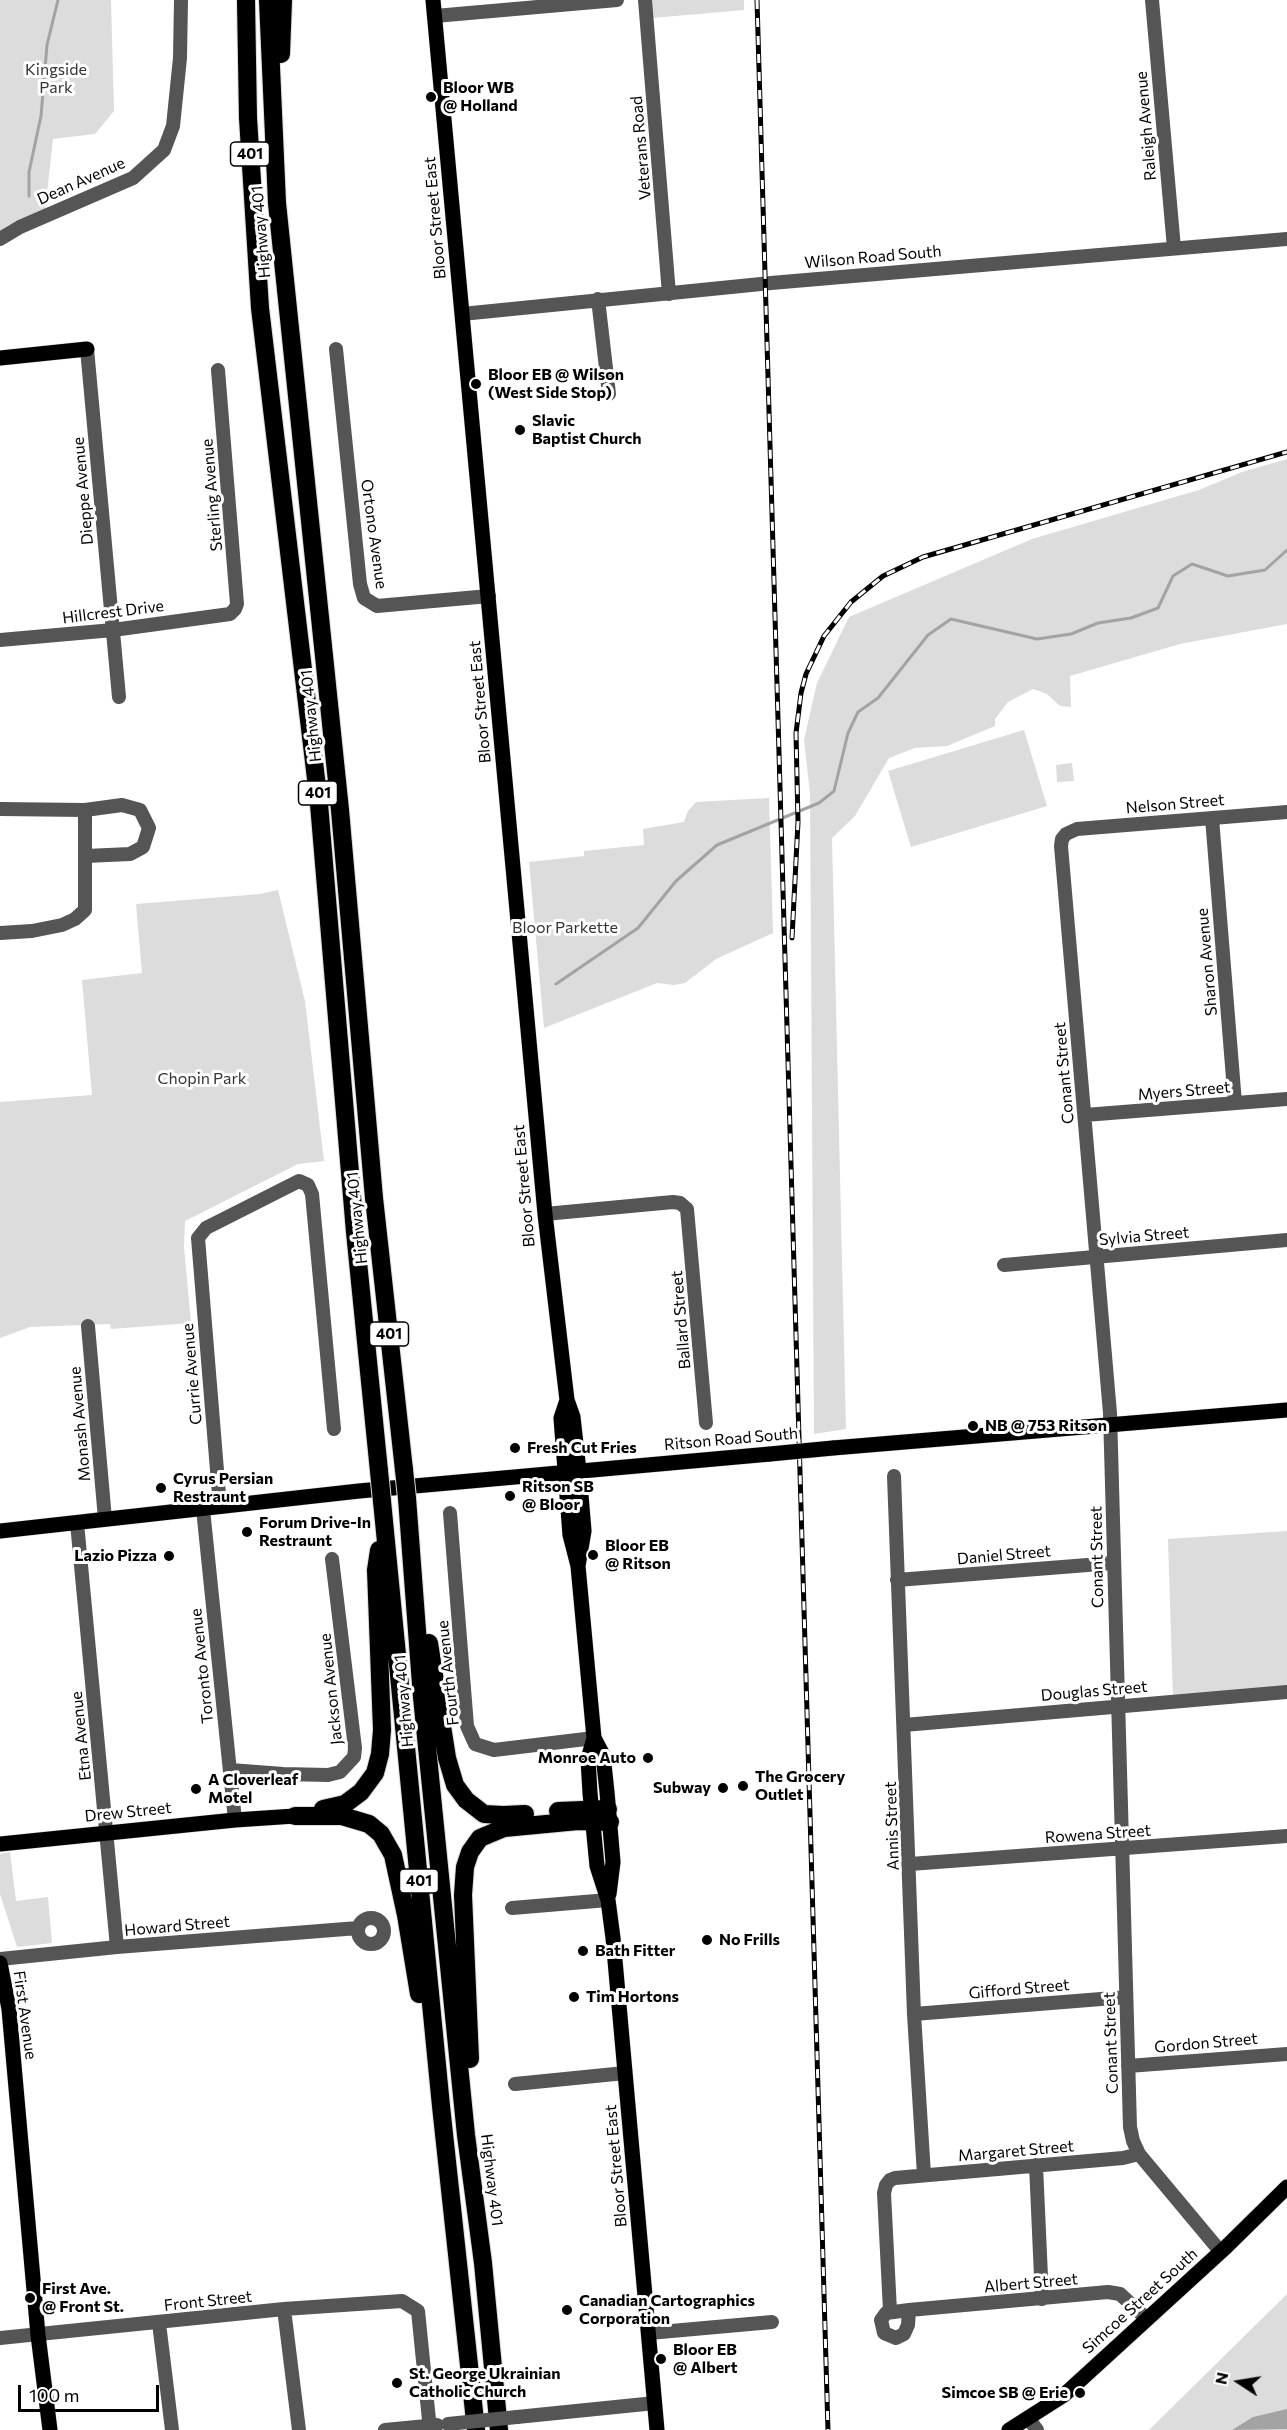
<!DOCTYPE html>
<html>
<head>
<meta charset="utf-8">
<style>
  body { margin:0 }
  #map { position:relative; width:1287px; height:2430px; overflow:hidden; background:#fff; font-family:Commissioner,sans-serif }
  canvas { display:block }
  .north { position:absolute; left:1209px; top:2352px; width:60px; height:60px; -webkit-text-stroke:4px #fff; paint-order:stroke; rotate:282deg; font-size:16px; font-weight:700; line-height:24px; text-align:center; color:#000 }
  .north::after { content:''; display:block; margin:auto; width:21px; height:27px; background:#000; clip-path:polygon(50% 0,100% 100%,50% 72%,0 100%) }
  .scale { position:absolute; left:18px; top:2385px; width:141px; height:27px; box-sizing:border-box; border:3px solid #000; border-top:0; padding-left:8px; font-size:18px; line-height:21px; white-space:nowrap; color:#000; -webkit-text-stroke:4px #fff; paint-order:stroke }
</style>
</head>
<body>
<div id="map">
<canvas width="1287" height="2430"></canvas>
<div class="north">N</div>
<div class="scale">100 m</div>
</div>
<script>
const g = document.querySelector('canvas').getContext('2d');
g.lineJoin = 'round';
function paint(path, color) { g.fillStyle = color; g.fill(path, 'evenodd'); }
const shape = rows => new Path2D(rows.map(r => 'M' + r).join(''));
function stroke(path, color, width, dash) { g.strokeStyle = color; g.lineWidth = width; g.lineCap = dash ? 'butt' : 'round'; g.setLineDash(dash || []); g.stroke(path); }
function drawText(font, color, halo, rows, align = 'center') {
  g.font = font + ' Commissioner,sans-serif'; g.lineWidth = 6; g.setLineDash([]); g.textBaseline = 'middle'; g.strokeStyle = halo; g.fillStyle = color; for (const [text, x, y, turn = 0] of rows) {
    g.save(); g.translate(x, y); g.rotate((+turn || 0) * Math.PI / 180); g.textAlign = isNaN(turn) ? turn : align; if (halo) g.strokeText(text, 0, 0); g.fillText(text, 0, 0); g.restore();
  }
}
paint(shape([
  [0,0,111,0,114,111,95,134,53,139,45,211,9,225,0,232],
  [650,0,744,0,744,10,652,18],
  [1287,459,1287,624,1180,644,1070,676,1071,707,1060,706,1047,694,1033,689,1008,702,995,719,995,726,947,746,915,748,889,758,855,816,832,838,846,1429,814,1434,810,793,804,740,817,683,849,617,1032,539,1199,490,1242,472],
  [1024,730,1047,806,911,847,888,771],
  [1072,763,1074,781,1057,782,1056,765],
  [769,798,773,933,716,959,685,983,674,985,657,983,544,1028,529,862,584,856,584,851,644,845,643,829,684,822,688,811,696,802],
  [278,890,305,1001,324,1161,298,1164,185,1221,184,1247,191,1323,111,1329,110,1324,30,1327,0,1338,0,1102,92,1095,82,980,142,973,136,904,260,894],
  [1287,1531,1287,1690,1173,1700,1168,1539],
  [10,1852,16,1901,48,1897,52,1943,17,1947,0,1894,0,1854],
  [1287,2294,1287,2430,1149,2430]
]), '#dcdcdc');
paint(shape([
  [1287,2409,1287,2429,1232,2430,1253,2417]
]), '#a3a3a3');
stroke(shape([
  [29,196,29,172,41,116,47,45,58,0],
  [556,984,638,928,676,881,717,845,819,803,834,791,848,733,858,712,878,698,928,635,951,619,1037,639,1071,634,1098,623,1131,618,1158,608,1173,576,1192,564,1228,576,1265,570,1287,550]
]), '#a3a3a3', 3);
const major = shape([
  [433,0,545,1214,567,1400,573,1417,579,1471,584,1531,578,1566],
  [0,358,87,349],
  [567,1400,561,1418,570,1535,578,1566,594,1738,588,1759,590,1793,597,1866,608,1900,613,1938,657,2430],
  [833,1448,1287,1410],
  [0,1531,359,1491,770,1454],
  [594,1738,603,1755,607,1792,613,1862,609,1894],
  [0,1844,235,1820,295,1816],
  [0,1963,9,2009,38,2335,50,2430],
  [1009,2430,1064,2395,1226,2247,1287,2187]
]);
const highway = shape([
  [246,0,248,118,260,308,319,804,355,1232,379,1471],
  [268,0,277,203,340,810,374,1198,404,1470],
  [281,54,283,0],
  [407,1498,422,1697,466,2135,483,2263,499,2430],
  [382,1501,441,2106,476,2430],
  [429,1643,447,1758,455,1785,466,1800,484,1814,503,1815,525,1814],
  [323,1809,345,1804,361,1792,375,1773,380,1754,382,1730,376,1570,379,1550],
  [558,1811,608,1809],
  [295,1816,342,1816,369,1824,381,1834,393,1855,406,1915,419,1994],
  [470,2059,463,1895,465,1867,470,1852,480,1838,504,1828,578,1821,610,1822]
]);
stroke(major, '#dbdbdb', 16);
stroke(highway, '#dbdbdb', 20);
stroke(shape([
  [645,0,669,294],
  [1152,0,1174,248],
  [435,16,617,0],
  [0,239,20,227,133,178,164,150,173,126,180,58,181,0],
  [598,299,609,394],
  [462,314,771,283,1287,239],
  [87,349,119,697],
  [336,349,360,584,364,598,377,606,489,596],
  [0,640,113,630,230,614,235,609,237,604,218,370],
  [0,809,85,810,122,805,140,810,149,828,143,847,130,854,86,856],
  [1212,818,1235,1103],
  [0,933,32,931,62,925,75,919,85,910,85,810],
  [1085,1115,1287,1099],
  [545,1214,673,1202,680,1203,687,1209,706,1423],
  [1004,1265,1287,1240],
  [88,1326,105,1519],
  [894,1476,914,2014,924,2175],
  [220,1507,198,1238,206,1228,299,1181,308,1185,312,1194,334,1429],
  [203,1509,235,1820],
  [450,1513,467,1726,475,1744,494,1750,594,1738],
  [77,1523,117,1947],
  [897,1580,1113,1563],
  [904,1725,1287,1692],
  [230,1770,283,1774,328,1775,340,1772,354,1757,355,1748,332,1559],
  [910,1864,1287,1836],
  [512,1908,608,1900],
  '358 1931a13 13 0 1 1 26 0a13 13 0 1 1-26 0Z',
  [0,1959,117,1947,358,1928],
  [914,2014,1126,1997],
  [1128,2066,1287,2054],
  [515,2084,625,2073],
  [1036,2165,1042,2299],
  [1220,2251,1139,2154,1133,2141,1130,2127,1110,1413,1061,846,1062,839,1066,834,1077,829,1287,812],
  [284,2309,299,2430],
  [909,2310,1108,2292,1120,2294,1147,2319],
  [909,2310,908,2325,904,2334,896,2338,884,2333,881,2320,886,2313,909,2310],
  [890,2311,884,2193,886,2185,890,2180,895,2178,1123,2158,1139,2154],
  [159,2323,172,2430],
  [649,2333,772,2322],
  [0,2338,284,2309,402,2301,418,2311,430,2430],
  [517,2417,655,2403],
  [1028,2418,1037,2430],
  [385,2430,437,2425]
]), '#555', 14);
stroke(major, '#000', 15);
stroke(highway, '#000', 18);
const rail = shape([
  [757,0,828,2430],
  [792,938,798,822,796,733,801,693,806,674,824,636,851,602,883,576,923,557,1287,452]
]);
stroke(rail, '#000', 5);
stroke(rail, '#fff', 3, [9]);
const majorBridge = shape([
  [770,1454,833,1448]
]);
const highwayBridge = shape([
  [404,1470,407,1498],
  [379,1471,382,1501]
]);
stroke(majorBridge, '#dbdbdb', 16, []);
stroke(highwayBridge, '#dbdbdb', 20, []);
stroke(shape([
  [448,2424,517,2417]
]), '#555', 14);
stroke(majorBridge, '#000', 15);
stroke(highwayBridge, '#000', 18);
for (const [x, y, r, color] of [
  [431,97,6,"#000"],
  [476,384,6,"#000"],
  [520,430,6,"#000"],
  [973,1426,6,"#000"],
  [515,1448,6,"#000"],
  [161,1488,6,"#000"],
  [510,1496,6,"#000"],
  [247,1532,6,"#000"],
  [593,1555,6,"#000"],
  [169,1556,6,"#000"],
  [648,1758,6,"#000"],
  [743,1786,6,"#000"],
  [723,1788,6,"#000"],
  [196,1789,6,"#000"],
  [707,1940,6,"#000"],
  [583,1951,6,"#000"],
  [574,1997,6,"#000"],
  [30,2298,6,"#000"],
  [567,2310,6,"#000"],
  [661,2359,6,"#000"],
  [397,2383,6,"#000"],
  [1080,2393,6,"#000"]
]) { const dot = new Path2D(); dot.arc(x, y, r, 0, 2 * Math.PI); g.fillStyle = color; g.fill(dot); stroke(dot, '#fff', 2); }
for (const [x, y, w] of [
  [250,154,39],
  [318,793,39],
  [389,1334,39],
  [419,1881,39]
]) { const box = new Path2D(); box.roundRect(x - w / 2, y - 12, w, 24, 4.5); g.fillStyle = '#fff'; g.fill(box); stroke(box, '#000', 1.5); }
drawText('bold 15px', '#000', null, [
  ["401",250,154],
  ["401",318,793],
  ["401",389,1334],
  ["401",419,1881]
]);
drawText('16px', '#333', '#fff', [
  ["Kingside",56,70],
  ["Park",56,88],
  ["Bloor Parkette",565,928],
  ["Chopin Park",202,1079]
]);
drawText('bold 16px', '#000', '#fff', [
  ["Bloor WB",443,88],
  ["@ Holland",443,106],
  ["Bloor EB @ Wilson",488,375],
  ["(West Side Stop)",488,393],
  ["Slavic",532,421],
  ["Baptist Church",532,439],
  ["NB @ 753 Ritson",985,1426],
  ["Fresh Cut Fries",527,1448],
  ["Cyrus Persian",173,1479],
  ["Restraunt",173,1497],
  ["Ritson SB",522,1487],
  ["@ Bloor",522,1505],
  ["Forum Drive-In",259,1523],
  ["Restraunt",259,1541],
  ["Bloor EB",605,1546],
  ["@ Ritson",605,1564],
  ["Lazio Pizza",157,1556,"right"],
  ["Monroe Auto",636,1758,"right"],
  ["The Grocery",755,1777],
  ["Outlet",755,1795],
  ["A Cloverleaf",208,1780],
  ["Motel",208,1798],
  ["Subway",711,1788,"right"],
  ["No Frills",719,1940],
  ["Bath Fitter",595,1951],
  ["Tim Hortons",586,1997],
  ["First Ave.",42,2289],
  ["@ Front St.",42,2307],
  ["Canadian Cartographics",579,2301],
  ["Corporation",579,2319],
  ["Bloor EB",673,2350],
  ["@ Albert",673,2368],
  ["St. George Ukrainian",409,2374],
  ["Catholic Church",409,2392],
  ["Simcoe SB @ Erie",1068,2393,"right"]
], 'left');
drawText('16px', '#000', '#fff', [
  ["Raleigh Avenue",1146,126,-95],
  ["Veterans Road",641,148,-95],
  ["Dean Avenue",81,181,-24],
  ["Bloor Street East",435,218,-95],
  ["Highway 401",261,232,-95],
  ["Wilson Road South",873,257,-5],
  ["Dieppe Avenue",83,491,-95],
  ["Sterling Avenue",212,495,-95],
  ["Ortono Avenue",374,534,82],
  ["Hillcrest Drive",113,612,-7],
  ["Bloor Street East",480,702,-95],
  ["Highway 401",311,716,-96],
  ["Nelson Street",1175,804,-5],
  ["Sharon Avenue",1207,962,-95],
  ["Conant Street",1064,1073,-95],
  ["Myers Street",1184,1091,-5],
  ["Bloor Street East",524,1186,-95],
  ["Highway 401",357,1218,-96],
  ["Sylvia Street",1144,1236,-5],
  ["Ballard Street",681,1320,-95],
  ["Currie Avenue",192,1374,-95],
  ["Monash Avenue",80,1424,-95],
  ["Ritson Road South",731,1439,-5],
  ["Daniel Street",1004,1555,-5],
  ["Conant Street",1097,1557,-91],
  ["Toronto Avenue",202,1666,-96],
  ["Fourth Avenue",448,1673,-96],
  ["Jackson Avenue",331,1689,-96],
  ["Douglas Street",1094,1691,-5],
  ["Highway 401",404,1701,-95],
  ["Etna Avenue",81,1736,-96],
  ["Drew Street",128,1812,-6],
  ["Annis Street",892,1826,-92],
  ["Rowena Street",1098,1834,-4],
  ["Howard Street",177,1926,-5],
  ["Gifford Street",1019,1989,-5],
  ["First Avenue",25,2015,82],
  ["Conant Street",1111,2043,-92],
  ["Gordon Street",1206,2043,-5],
  ["Margaret Street",1016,2151,-5],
  ["Bloor Street East",616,2166,-95],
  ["Highway 401",492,2180,83],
  ["Albert Street",1031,2283,-5],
  ["Front Street",208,2301,-6],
  ["Simcoe Street South",1140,2301,-42]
]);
</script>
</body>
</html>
